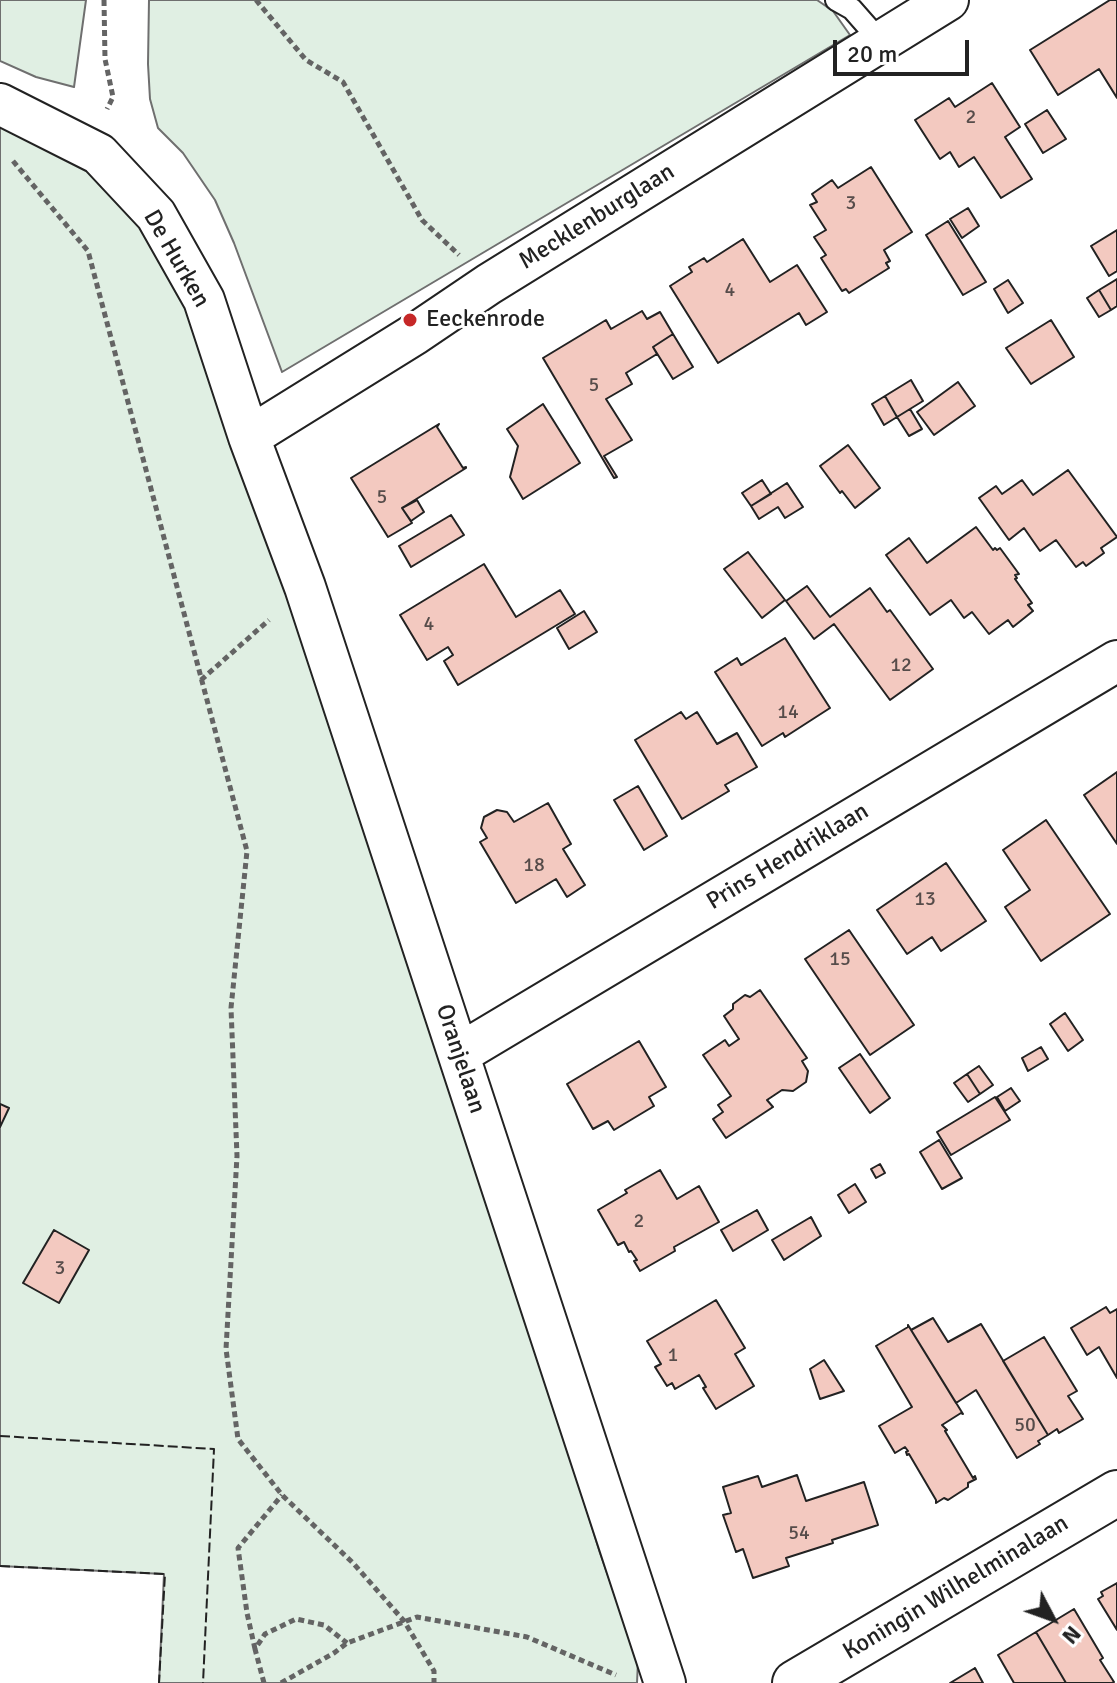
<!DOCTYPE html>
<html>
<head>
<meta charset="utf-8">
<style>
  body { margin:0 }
  #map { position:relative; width:1117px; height:1683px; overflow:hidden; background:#fff; font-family:Signika,sans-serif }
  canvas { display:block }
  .north { position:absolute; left:1013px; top:1579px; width:80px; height:80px; -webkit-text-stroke:6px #fff; paint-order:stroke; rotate:131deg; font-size:22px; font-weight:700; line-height:32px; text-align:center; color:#222 }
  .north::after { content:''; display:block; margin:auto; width:28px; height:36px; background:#222; clip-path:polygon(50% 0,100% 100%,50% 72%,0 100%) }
  .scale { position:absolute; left:833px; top:40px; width:136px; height:36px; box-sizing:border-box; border:4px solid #222; border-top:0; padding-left:10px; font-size:24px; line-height:28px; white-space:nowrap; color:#222; -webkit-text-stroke:6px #fff; paint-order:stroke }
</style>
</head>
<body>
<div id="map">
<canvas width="1117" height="1683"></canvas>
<div class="north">N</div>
<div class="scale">20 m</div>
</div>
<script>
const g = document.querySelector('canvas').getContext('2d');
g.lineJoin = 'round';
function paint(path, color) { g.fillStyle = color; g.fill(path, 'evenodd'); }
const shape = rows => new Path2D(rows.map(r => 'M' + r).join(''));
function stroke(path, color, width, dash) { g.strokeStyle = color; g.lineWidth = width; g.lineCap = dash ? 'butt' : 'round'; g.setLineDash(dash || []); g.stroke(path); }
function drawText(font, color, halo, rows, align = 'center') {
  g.font = font + ' Signika,sans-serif'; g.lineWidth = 6; g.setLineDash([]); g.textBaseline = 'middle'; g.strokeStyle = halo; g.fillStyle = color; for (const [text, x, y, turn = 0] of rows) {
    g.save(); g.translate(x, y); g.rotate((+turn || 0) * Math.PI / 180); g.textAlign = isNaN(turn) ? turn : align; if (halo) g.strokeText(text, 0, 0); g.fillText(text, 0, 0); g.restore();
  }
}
const green = shape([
  [0,0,86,0,74,87,36,77,0,61,0,0],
  [149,0,817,0,833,11,850,35,282,372,234,243,215,200,183,153,158,128,150,99,148,64,149,0],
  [0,123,99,169,173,266,233,429,483,1177,600,1553,638,1661,637,1683,159,1683,164,1574,0,1566,0,123]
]);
paint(green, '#e0efe3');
stroke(green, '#6f6f6f', 2);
const building = shape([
  [1110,0,1117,0,1117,98,1099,69,1058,95,1030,50,1110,0],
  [992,83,1020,127,1005,137,1032,179,1001,198,974,157,959,167,950,152,940,159,915,120,949,98,955,107,992,83],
  [1047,110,1066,139,1043,153,1025,124,1047,110],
  [871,167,912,232,884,250,890,261,886,263,889,268,849,293,846,289,842,291,821,258,826,255,814,237,826,230,810,205,817,202,812,194,832,180,838,188,871,167],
  [968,208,979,226,962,238,950,219,968,208],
  [948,221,986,282,963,295,926,235,948,221],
  [1117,230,1117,271,1109,276,1091,246,1117,230],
  [743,239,770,282,797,265,827,312,806,325,799,313,718,363,670,286,692,272,689,267,704,258,707,262,743,239],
  [1117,279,1117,306,1111,310,1099,290,1117,279],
  [1008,280,1023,303,1008,313,994,289,1008,280],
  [1099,290,1111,310,1099,317,1087,298,1099,290],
  [642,311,647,319,660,312,673,334,653,347,657,354,626,373,632,384,606,399,632,440,604,456,617,477,614,478,543,358,606,320,611,329,642,311],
  [1051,320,1074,357,1031,384,1006,348,1051,320],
  [673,334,693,367,673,379,653,347,673,334],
  [911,380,923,401,897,417,885,396,911,380],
  [958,382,975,406,934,435,917,412,958,382],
  [885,396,897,417,884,425,872,404,885,396],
  [543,404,580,463,523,499,510,477,518,446,507,429,543,404],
  [910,409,922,429,909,436,897,417,910,409],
  [439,424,437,427,463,468,466,467,466,468,402,508,412,523,388,537,351,478,439,424],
  [848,445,880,488,855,508,842,491,840,493,820,466,848,445],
  [1068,470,1117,537,1101,548,1104,553,1086,566,1083,562,1076,567,1056,540,1040,551,1024,528,1009,540,979,498,996,486,1002,494,1022,480,1033,495,1068,470],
  [762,480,771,494,751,506,742,493,762,480],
  [787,483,803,507,785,518,778,507,759,519,751,506,787,483],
  [417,500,424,512,411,521,402,508,417,500],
  [451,515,464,535,411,567,399,546,451,515],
  [976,527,993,550,995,548,997,550,1000,548,1019,574,1015,575,1017,578,1015,579,1032,603,1028,605,1033,611,1013,627,1008,620,989,634,972,612,964,618,951,600,930,615,886,555,909,538,927,563,976,527],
  [748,552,785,600,762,618,724,569,748,552],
  [484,564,516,617,560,590,575,614,458,685,444,661,453,655,448,647,427,660,400,615,484,564],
  [807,586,830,617,870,588,887,612,890,610,933,669,890,700,834,624,814,639,786,601,807,586],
  [584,611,597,632,569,649,557,628,584,611],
  [785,638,830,708,785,737,783,733,762,746,715,672,737,658,741,665,743,664,785,638],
  [681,712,686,719,697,712,717,744,737,733,757,767,725,785,729,791,682,819,635,740,681,712],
  [1117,772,1117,844,1084,795,1117,772],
  [638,786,667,836,644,850,614,800,638,786],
  [548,803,571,844,563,849,585,885,567,897,556,879,516,903,480,842,487,838,481,828,484,817,497,810,507,812,514,822,548,803],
  [1046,820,1110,914,1041,961,1005,907,1030,890,1003,850,1046,820],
  [946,863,986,921,941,951,932,937,907,954,877,910,946,863],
  [849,930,914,1025,870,1055,805,959,849,930],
  [760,990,807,1058,802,1061,808,1071,806,1082,793,1091,782,1090,767,1100,773,1107,726,1138,713,1119,723,1112,718,1105,731,1096,703,1055,725,1040,729,1046,739,1039,724,1016,733,1009,733,1004,745,995,750,997,760,990],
  [1065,1013,1083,1040,1068,1051,1050,1024,1065,1013],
  [639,1041,666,1087,649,1097,654,1106,614,1130,608,1121,593,1129,567,1084,639,1041],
  [1041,1047,1048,1059,1028,1071,1022,1058,1041,1047],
  [860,1054,890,1098,870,1113,839,1068,860,1054],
  [979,1066,993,1085,980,1094,967,1074,979,1066],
  [967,1074,980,1094,968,1102,954,1083,967,1074],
  [1011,1088,1020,1101,1005,1111,997,1097,1011,1088],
  [995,1097,1010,1120,951,1155,937,1132,995,1097],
  [0,1104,9,1108,0,1127,0,1104],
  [939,1140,962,1178,942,1189,920,1152,939,1140],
  [880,1164,885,1173,876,1178,871,1169,880,1164],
  [660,1170,677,1199,699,1186,719,1222,674,1247,675,1251,640,1271,634,1261,637,1260,631,1251,629,1252,624,1242,618,1245,598,1210,627,1193,625,1190,660,1170],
  [855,1184,866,1202,849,1213,838,1195,855,1184],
  [757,1210,768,1230,733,1251,721,1230,757,1210],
  [811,1217,821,1236,784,1260,772,1240,811,1217],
  [54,1230,89,1250,59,1303,23,1283,54,1230],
  [716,1300,745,1348,735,1354,754,1386,716,1409,703,1388,706,1387,699,1375,675,1389,672,1383,667,1386,655,1367,661,1364,647,1341,716,1300],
  [1106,1307,1110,1313,1117,1309,1117,1378,1099,1347,1087,1355,1071,1328,1106,1307],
  [933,1318,948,1342,981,1324,1048,1435,1038,1441,1040,1444,1017,1458,976,1390,956,1403,911,1330,933,1318],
  [908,1325,963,1414,961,1413,942,1425,947,1430,945,1431,973,1478,975,1476,976,1479,968,1483,968,1487,948,1500,944,1498,936,1503,936,1500,909,1454,907,1455,906,1452,908,1451,905,1447,895,1453,879,1426,912,1407,876,1346,908,1327,908,1325],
  [1044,1337,1077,1391,1068,1396,1083,1419,1059,1433,1057,1429,1048,1435,1003,1361,1044,1337],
  [824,1360,844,1391,820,1399,810,1369,824,1360],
  [797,1475,806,1501,864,1482,878,1525,832,1540,833,1543,786,1558,789,1566,753,1578,743,1549,736,1552,723,1515,731,1513,723,1487,758,1476,762,1487,797,1475],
  [1117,1583,1117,1630,1098,1599,1103,1596,1101,1592,1117,1583],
  [1074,1609,1103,1658,1100,1660,1114,1682,1112,1683,1066,1683,1036,1632,1074,1609],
  [1036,1632,1066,1683,1014,1683,998,1655,1036,1632],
  [975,1668,983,1683,950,1683,975,1668]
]);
paint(building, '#f3c9c0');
stroke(building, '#222', 2);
const lane = shape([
  [836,0,852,9,881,42]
]);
const street = shape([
  [0,104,99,154,156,215,204,300,249,437,305,587,665,1683],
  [249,437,415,334,489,284,948,0],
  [459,1054,1117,661]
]);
const secondary = shape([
  [795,1683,1117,1493]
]);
stroke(lane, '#222', 24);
stroke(street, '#222', 44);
stroke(secondary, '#222', 48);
stroke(shape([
  [104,0,105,59,113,97,107,109],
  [256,0,306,60,343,82,422,220,459,255],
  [13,161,88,251,247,851,231,1008,237,1156,226,1349,238,1439,282,1495,353,1563,404,1621,434,1671,434,1683],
  [201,680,269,620],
  [255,1649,247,1613,238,1548,282,1495],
  [264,1683,255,1649,265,1634,296,1619,324,1625,347,1643],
  [281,1683,334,1653,347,1643,417,1617,527,1637,616,1675]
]), '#646464', 5, [6, 4]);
stroke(lane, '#fff', 20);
stroke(street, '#fff', 40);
stroke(secondary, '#fff', 44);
stroke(shape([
  [0,1436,214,1449,203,1683],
  [0,1566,165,1574,159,1683]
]), '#222', 2, [10, 4]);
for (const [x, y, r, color] of [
  [410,320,8,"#c62828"]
]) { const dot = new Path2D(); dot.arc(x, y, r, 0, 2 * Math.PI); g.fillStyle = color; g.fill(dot); stroke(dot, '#fff', 3); }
drawText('20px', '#564c4a', null, [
  ["2",971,118],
  ["3",851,204],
  ["4",730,291],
  ["5",594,386],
  ["5",382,498],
  ["4",429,625],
  ["12",901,666],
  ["14",788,713],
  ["18",534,866],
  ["13",925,900],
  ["15",840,960],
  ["2",639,1222],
  ["3",60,1269],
  ["1",673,1356],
  ["50",1025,1426],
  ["54",799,1534]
]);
drawText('24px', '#222', '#fff', [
  ["Mecklenburglaan",597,217,-32],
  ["De Hurken",176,259,60],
  ["Prins Hendriklaan",788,857,-31],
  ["Oranjelaan",460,1059,72],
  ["Koningin Wilhelminalaan",956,1588,-31]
]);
drawText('24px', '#222', '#fff', [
  ["Eeckenrode",426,320]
], 'left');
</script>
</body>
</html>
